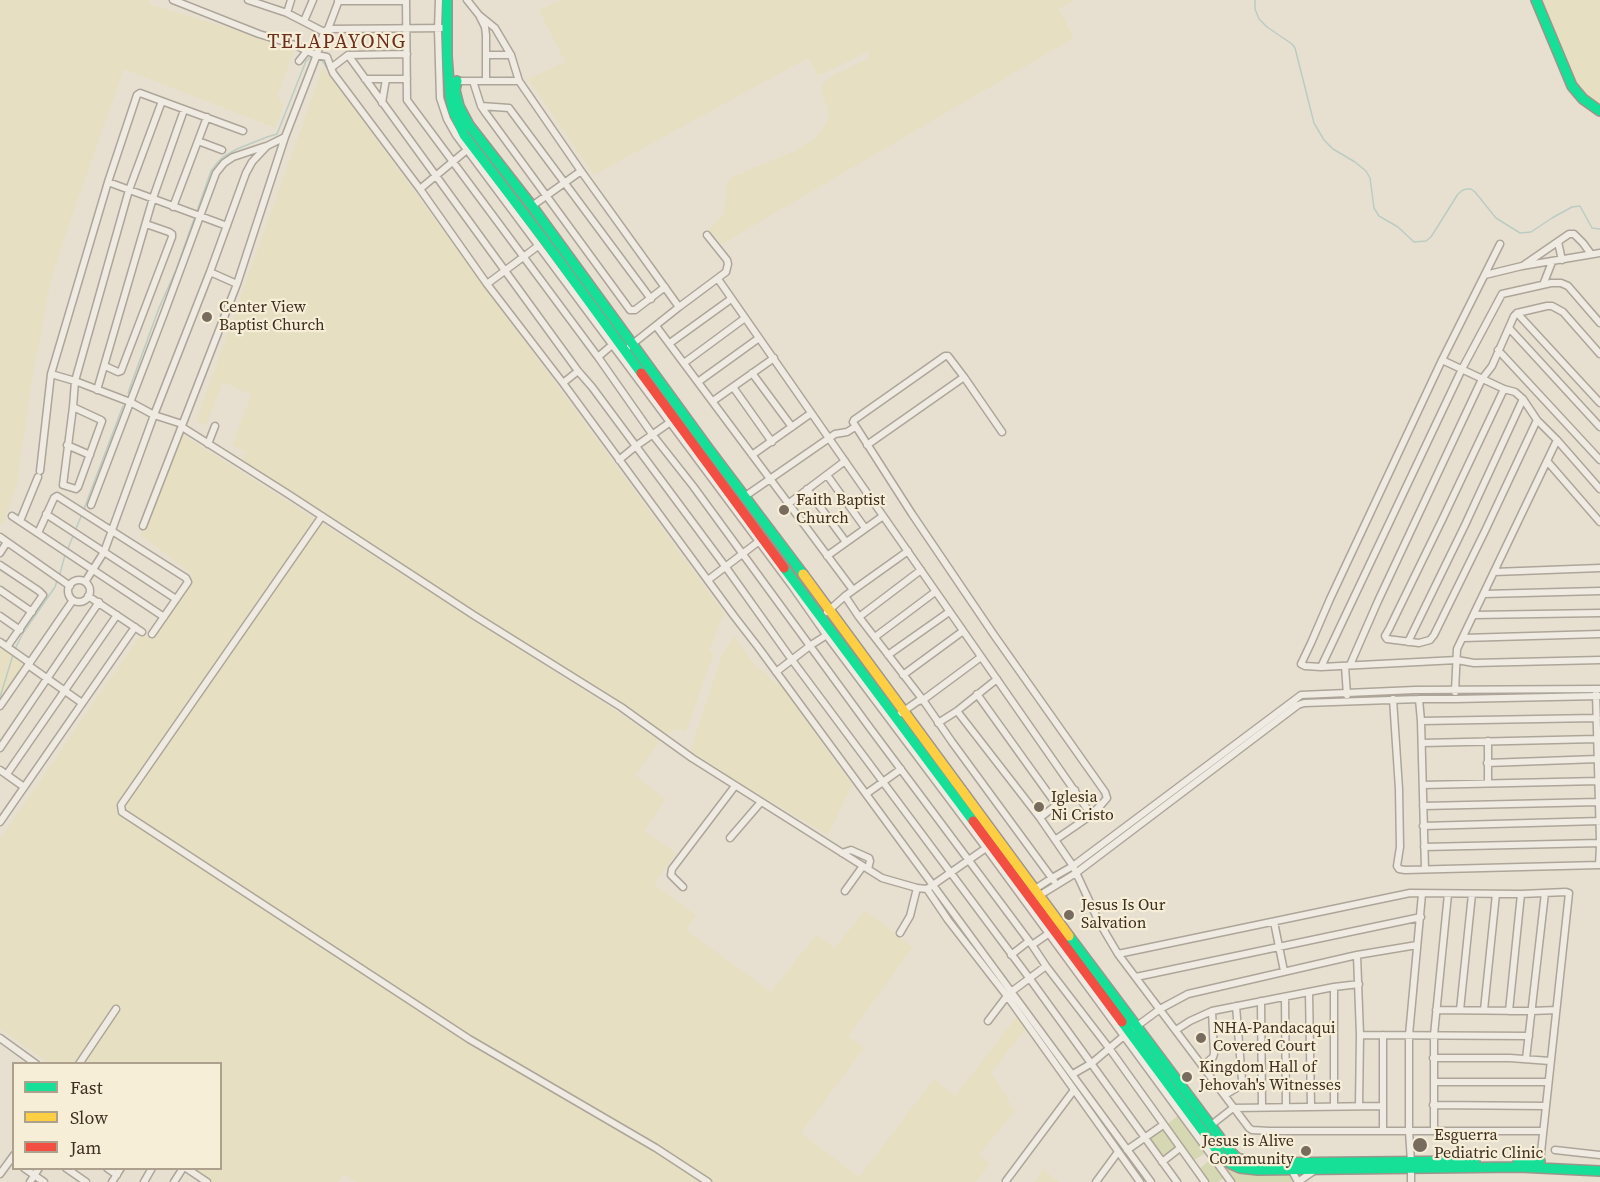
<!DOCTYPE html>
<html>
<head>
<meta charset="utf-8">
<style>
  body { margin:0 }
  #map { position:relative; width:1600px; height:1182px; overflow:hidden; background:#e7e0d1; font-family:"Source Serif 4",serif }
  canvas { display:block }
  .legend { position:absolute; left:12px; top:1062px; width:210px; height:108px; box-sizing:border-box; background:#f7eed8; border:2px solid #ada18e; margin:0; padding:8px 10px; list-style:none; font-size:18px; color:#3d2e20 }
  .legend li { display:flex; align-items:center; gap:12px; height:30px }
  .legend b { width:30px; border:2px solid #ada18e }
</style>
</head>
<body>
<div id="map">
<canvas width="1600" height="1182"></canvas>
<ul class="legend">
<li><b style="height:8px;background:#16e098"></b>Fast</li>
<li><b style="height:8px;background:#ffcf43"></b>Slow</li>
<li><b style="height:8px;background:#f24e42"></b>Jam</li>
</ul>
</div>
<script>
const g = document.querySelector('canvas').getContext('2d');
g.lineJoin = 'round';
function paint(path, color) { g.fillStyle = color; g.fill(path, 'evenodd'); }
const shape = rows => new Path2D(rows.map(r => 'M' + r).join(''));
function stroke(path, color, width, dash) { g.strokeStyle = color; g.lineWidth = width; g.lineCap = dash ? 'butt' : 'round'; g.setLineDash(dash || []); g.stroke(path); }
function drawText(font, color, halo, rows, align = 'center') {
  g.font = font + ' "Source Serif 4",serif'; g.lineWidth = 4.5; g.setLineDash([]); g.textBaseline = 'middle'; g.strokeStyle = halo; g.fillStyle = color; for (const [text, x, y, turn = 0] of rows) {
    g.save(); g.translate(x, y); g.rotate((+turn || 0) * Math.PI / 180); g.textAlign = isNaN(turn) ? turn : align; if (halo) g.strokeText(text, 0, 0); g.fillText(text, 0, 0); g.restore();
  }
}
paint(shape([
  [0,0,150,0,149,4,152,5,242,32,294,51,277,97,280,98,281,103,284,105,275,128,124,69,64,239,50,285,33,374,17,484,3,524,0,524],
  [561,0,1076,0,1059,8,1073,36,1072,39,722,244,709,231,712,226,724,214,727,185,730,179,734,176,795,151,815,138,827,122,829,113,821,90,823,83,834,75,867,59,870,57,869,51,818,76,808,58,594,175,528,79,565,62,539,10],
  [1538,0,1600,0,1600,108,1580,93],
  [323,67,724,613,709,651,714,653,686,732,679,729,664,735,476,615,241,461,245,451,232,445,251,395,223,382,206,425,196,421],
  [180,433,607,705,660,741,635,775,665,799,644,831,676,853,654,884,696,915,686,930,771,992,816,935,835,948,865,910,913,947,848,1036,864,1048,801,1133,859,1177,934,1079,955,1096,1018,1015,1027,1027,991,1073,1015,1111,979,1155,990,1164,976,1182,356,1182,344,1174,339,1182,205,1182,186,1169,220,1168,220,1064,49,1063,0,1029,0,839,141,634,151,639,193,575,141,535],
  [734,636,757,668,766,673,771,680,780,684,852,785,828,835,735,780,690,751,722,655],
  [0,645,23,661,24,664,0,699],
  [1043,1169,1059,1182,1034,1182]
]), '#e6dfc2');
paint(shape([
  [1128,1040,1221,1160,1290,1174,1293,1182,1236,1182,1218,1162],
  [1179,1115,1207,1152,1193,1161,1166,1125],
  [1162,1128,1176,1148,1163,1157,1148,1139],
  [1211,1159,1225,1177,1218,1182,1209,1182,1199,1169]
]), '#d6d7b3');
stroke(shape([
  [1255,0,1255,9,1259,19,1267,27,1292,44,1295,48,1314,123,1324,140,1333,149,1355,162,1366,171,1370,178,1374,208,1379,216,1398,227,1414,242,1426,241,1431,237,1458,194,1463,190,1467,189,1471,189,1475,192,1496,218,1520,233,1531,232,1552,218,1572,207,1580,206,1592,228,1600,229],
  [321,59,329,71],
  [197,211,211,171,218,162,223,157,237,149,267,137,277,134,306,61,311,57],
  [128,393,159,308,176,270,194,219],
  [84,509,123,406],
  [75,531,82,514],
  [67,551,73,536],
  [59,577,65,555],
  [14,651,23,633,55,587,57,581],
  [0,697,13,655]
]), '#bcccc2', 1.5);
const street = shape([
  [173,0,259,34,295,45,316,55,327,57,333,73,420,189,487,284,563,383,734,616,758,647,1151,1182],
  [248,0,287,13,324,32],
  [406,0,407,100,598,357,652,434,693,486,870,728,1032,945,1046,966,1109,1048,1205,1182],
  [439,0,438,29,440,98,447,119,456,135,792,586,827,636,986,848,1231,1182],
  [467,0,479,15,495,28,511,55,519,81,581,171,679,307],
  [338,1,406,1],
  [287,13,291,0],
  [480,17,485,27,486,35,486,81],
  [304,21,313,0],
  [328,29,447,28],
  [348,55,578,371,592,387,725,566,792,660,1030,979,1177,1182],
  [486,55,511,55],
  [299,61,307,51],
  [331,68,348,55,407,54],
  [365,79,407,79],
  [454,81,519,81],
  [473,81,481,106,485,112,630,310,635,310,665,287],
  [382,103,386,79],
  [481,106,509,108,651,299],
  [198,141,222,150],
  [108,182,227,226],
  [420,189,468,149],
  [532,206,581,171],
  [173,207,207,117],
  [1558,242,1562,260],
  [1500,244,1442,360,1330,599,1311,643,1301,664,1305,666,1321,667,1457,660,1474,663,1600,660],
  [1524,265,1569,234,1574,234,1583,243,1591,254],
  [210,272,237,284],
  [1485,275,1522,266,1600,253],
  [718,279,1090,813],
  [487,284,538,246],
  [1543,285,1552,262],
  [1517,313,1600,403],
  [656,326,853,590],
  [1509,328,1600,427],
  [670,343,731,299],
  [630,346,679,307,726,272,728,264,727,260,707,235],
  [1498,350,1600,460],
  [598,357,612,345],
  [1442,360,1504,389,1515,392,1523,399,1537,420,1557,440,1600,489],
  [684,363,745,318],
  [105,366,118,372,121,371,172,237,172,234,169,232,146,224],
  [752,373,792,427],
  [51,374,75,381,130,402,154,415,182,424],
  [698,382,759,338],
  [563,383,578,371],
  [733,387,772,442],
  [1504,389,1443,518,1389,629,1385,636,1387,639,1419,643,1430,640,1434,635,1485,531,1537,420],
  [97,390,153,198,184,110],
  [713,401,774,358],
  [73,407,101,420,102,421,78,487,76,489,63,485,73,407,75,381,129,190,162,101],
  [182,427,288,494,475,616,621,707,692,758,882,878,917,888,927,889,986,848],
  [1002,432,964,377,948,356,945,356,854,420,853,422,912,514,994,635,1105,792,1107,798,1101,805,1087,818,1055,840],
  [208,444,215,426],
  [67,445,90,455],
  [867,445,964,377],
  [752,455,810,414],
  [619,460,636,446,669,423],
  [1547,461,1600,522],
  [40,471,51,374,108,182,137,95,140,93,243,131],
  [827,475,865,528],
  [807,489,846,542],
  [744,497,835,434,847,432,855,427],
  [788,504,845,461],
  [91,505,165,311,216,173,224,163,233,157,266,146],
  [46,514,176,599],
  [12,516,164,617],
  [322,516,121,805,122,812,469,1039,656,1148,708,1182],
  [20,521,38,477],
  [143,526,237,284,285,137],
  [38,533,54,498,57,496,186,578,188,582,152,634],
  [0,537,70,586],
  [0,553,7,542],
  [827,556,883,516],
  [0,565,39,591,43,595,7,647],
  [1494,572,1600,568],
  [708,580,758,542],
  '68 591a11 11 0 1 1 22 0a11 11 0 1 1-22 0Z',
  [85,582,104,552,154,415,210,272,246,173,252,162,267,146,285,137,316,57,324,32,328,29,339,0],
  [0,590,32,612],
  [1484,594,1600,591],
  [88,596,142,632],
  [845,596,859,617,923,700,952,742,1054,881],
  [827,612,845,596,908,551],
  [1474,615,1600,613],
  [0,616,20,630],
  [859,617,921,570],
  [875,637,935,592],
  [1463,638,1600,634],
  [0,642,30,663],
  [1408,642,1465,525,1523,399],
  [888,655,949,612],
  [28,665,82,703],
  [1350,665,1378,601,1482,379,1492,366,1514,316,1517,313,1547,306,1552,306,1563,312,1600,354],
  [1345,666,1347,695],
  [1321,667,1462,369,1502,294,1551,283,1561,283,1568,286,1600,323],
  [776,672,811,645,830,633],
  [903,675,963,631],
  [1455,692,1457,649,1557,440],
  [1596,693,1600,840],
  [977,694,1056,804],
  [1393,699,1399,789,1400,847,1397,866,1399,869,1405,870,1599,865,1600,846],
  [1419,699,1421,721,1425,869],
  [0,706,73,600],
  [957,711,1040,818,1073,866,1099,922,1118,954,1249,1128,1252,1130,1269,1131,1543,1131],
  [901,713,918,701,923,700,981,657],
  [1421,721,1597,718],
  [938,723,957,711,997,679],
  [1488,741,1488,783],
  [1422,743,1597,739],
  [0,748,99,602],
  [1487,763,1598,759],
  [0,770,24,787],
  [7,774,117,615],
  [1423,785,1599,781],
  [866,794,901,769],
  [1423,806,1599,802],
  [1040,818,1075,790],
  [0,822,135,627],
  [1423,826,1600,821],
  [730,838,761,802],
  [1424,847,1600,843],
  [842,853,851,850,869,858,870,861,868,869],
  [683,887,671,875,672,869,735,786],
  [927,889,948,920,1007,996,1140,1182],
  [845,891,863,866],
  [1032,891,1052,878,1073,866,1301,695,1415,690,1600,689],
  [1037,897,1076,873,1298,705,1304,703,1419,699,1455,699,1600,696],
  [1274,922,1284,971],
  [900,933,910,916,917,888],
  [1032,945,1048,934],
  [1118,954,1410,893,1521,894,1566,892,1569,893,1540,1162],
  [1011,955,1029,941],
  [1357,955,1360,1035,1359,1106],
  [1136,977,1421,917],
  [1334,987,1334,1106],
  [1011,992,1046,966],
  [1309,993,1311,1106],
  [1285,997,1286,1107],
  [1261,1001,1262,1107],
  [1436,1010,1532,1011,1556,1010],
  [1460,1010,1472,894],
  [1484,1010,1496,894],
  [1509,1011,1521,894],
  [988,1021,1007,996],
  [1133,1029,1160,1009,1188,994,1357,955,1417,945],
  [1176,1030,1190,1021,1212,1011,1334,987,1359,984],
  [1360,1035,1529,1036],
  [0,1038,36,1064],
  [1433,1058,1510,1058,1550,1061],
  [1526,1059,1545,893],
  [79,1064,116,1009],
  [1203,1066,1213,1057,1214,1054,1212,1011],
  [1073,1074,1092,1063,1125,1035],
  [1434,1082,1548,1082],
  [1225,1095,1240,1086,1242,1080,1236,1006],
  [1433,1105,1546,1106],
  [1210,1126,1233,1108,1383,1106],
  [1434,1130,1434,1035,1448,894],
  [1383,1131,1383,1035],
  [1127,1150,1163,1125],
  [1555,1150,1600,1155],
  [1162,1162,1180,1148],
  [24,1168,44,1182],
  [66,1168,86,1182],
  [107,1168,117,1175],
  [186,1168,207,1182],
  [1291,1169,1298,1182],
  [0,1174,14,1155],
  [1006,1181,1074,1090],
  [30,1182,39,1168],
  [112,1182,121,1168],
  [144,1182,152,1168],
  [174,1182,183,1168],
  [1096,1182,1118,1152],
  [1298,1182,1315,1170],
  [1411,1182,1411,1162,1409,1131,1409,1035,1422,894]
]);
const fast = shape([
  [447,0,447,56,450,97,453,111,464,135,544,240,641,373],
  [1536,0,1572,86,1583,99,1600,111],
  [457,81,455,90,459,106,469,125,532,206,708,448,803,574],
  [784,568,973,821],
  [1069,936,1230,1151,1237,1158,1255,1163,1475,1161],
  [1122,1022,1222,1157,1231,1164,1240,1168,1258,1170,1519,1167,1600,1171],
  [1518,1161,1540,1161]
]);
const slow = shape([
  [803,574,1069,936]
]);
const jam = shape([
  [641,373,784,568],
  [973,821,1122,1022]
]);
stroke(street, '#ada599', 9);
stroke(fast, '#9c958a', 12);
stroke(slow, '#9c958a', 12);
stroke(jam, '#9c958a', 12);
stroke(street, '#efebe3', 6);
stroke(fast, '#16e098', 9);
stroke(slow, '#ffcf43', 9);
stroke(jam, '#f24e42', 9);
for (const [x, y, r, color] of [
  [207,317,6,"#786c5e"],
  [784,510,6,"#786c5e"],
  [1039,807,6,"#786c5e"],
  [1069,915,6,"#786c5e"],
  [1201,1038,6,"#786c5e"],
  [1187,1077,6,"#786c5e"],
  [1420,1145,8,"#786c5e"],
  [1306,1151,6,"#786c5e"]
]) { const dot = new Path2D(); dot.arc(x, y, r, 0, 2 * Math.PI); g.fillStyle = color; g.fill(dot); stroke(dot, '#f7eed8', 2); }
drawText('16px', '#3d2e20', '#f7eed8', [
  ["Center View",219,308],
  ["Baptist Church",219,326],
  ["Faith Baptist",796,501],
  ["Church",796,519],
  ["Iglesia",1051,798],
  ["Ni Cristo",1051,816],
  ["Jesus Is Our",1081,906],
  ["Salvation",1081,924],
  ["NHA-Pandacaqui",1213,1029],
  ["Covered Court",1213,1047],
  ["Kingdom Hall of",1199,1068],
  ["Jehovah's Witnesses",1199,1086],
  ["Esguerra",1434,1136],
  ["Pediatric Clinic",1434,1154],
  ["Jesus is Alive",1294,1142,"right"],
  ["Community",1294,1160,"right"]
], 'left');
g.letterSpacing = '1.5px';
drawText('20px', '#6b2e1e', '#f7eed8', [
  ["TELAPAYONG",337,43]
]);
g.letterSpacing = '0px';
</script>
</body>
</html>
